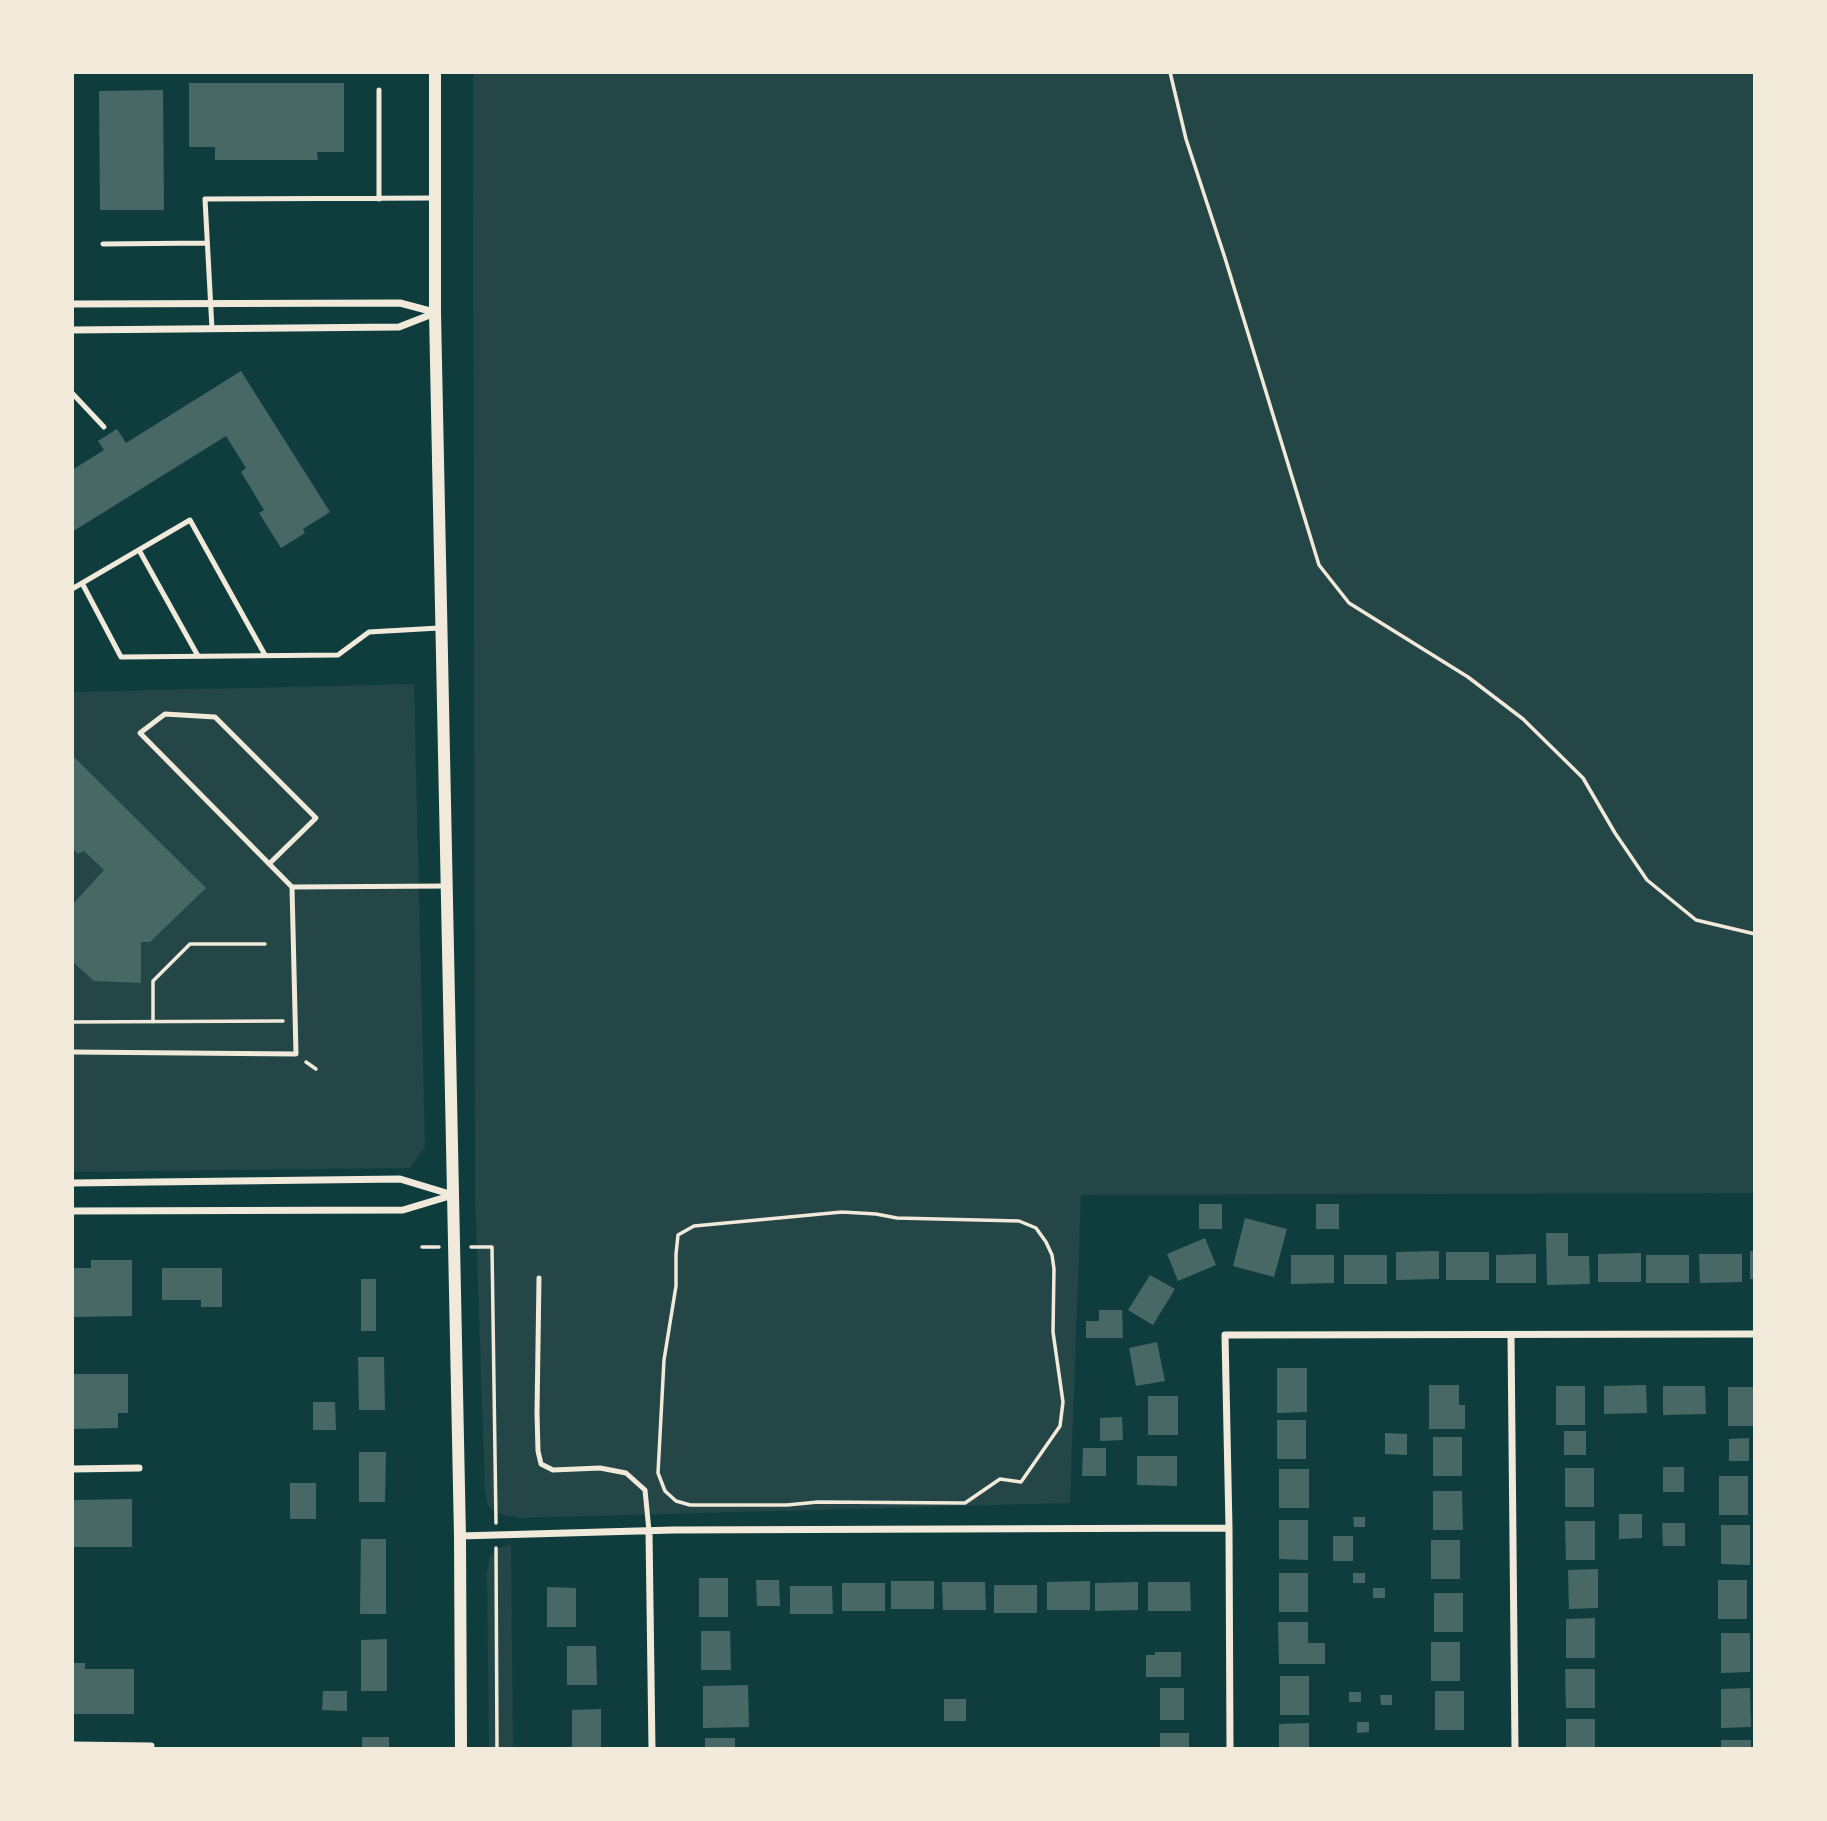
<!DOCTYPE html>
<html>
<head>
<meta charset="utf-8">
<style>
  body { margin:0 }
  #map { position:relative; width:1827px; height:1821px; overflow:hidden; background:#0f3d3e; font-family:"Golos Text",sans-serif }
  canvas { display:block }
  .frame { position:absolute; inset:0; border:74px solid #f1e9da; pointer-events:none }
</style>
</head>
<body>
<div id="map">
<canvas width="1827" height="1821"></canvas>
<div class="frame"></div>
</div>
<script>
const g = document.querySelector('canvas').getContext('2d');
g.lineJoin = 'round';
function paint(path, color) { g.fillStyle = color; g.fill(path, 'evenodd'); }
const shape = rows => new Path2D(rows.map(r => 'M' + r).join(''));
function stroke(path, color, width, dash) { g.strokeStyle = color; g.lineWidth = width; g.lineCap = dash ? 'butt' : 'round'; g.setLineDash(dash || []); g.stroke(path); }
paint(shape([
  [473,72,1755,72,1755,1193,1081,1195,1070,1503,520,1518,496,1513,488,1506,485,1493,475,1196],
  [414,684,425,1147,410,1168,72,1172,72,692],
  [511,1544,513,1749,489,1749,487,1573,489,1558,497,1549]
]), '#244646');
paint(shape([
  [189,83,344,83,344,152,317,152,318,160,215,160,215,147,189,147],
  [163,90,164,210,100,210,99,91],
  [241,371,330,512,303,529,305,533,281,548,259,513,264,510,241,472,246,468,226,436,72,532,72,470,104,450,98,441,117,429,126,443],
  [72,755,206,888,150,942,141,942,141,983,94,981,72,961,72,905,104,870,84,851,78,854,72,848],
  [1199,1204,1222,1204,1222,1229,1199,1229],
  [1316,1204,1339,1204,1339,1229,1316,1229],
  [1245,1218,1287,1229,1274,1277,1233,1266],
  [1546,1233,1568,1233,1568,1256,1589,1256,1590,1284,1547,1285],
  [1205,1238,1216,1265,1178,1281,1167,1254],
  [1439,1251,1439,1279,1396,1280,1396,1252],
  [1750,1251,1755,1251,1755,1279,1750,1279],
  [1446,1252,1489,1252,1489,1280,1446,1280],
  [1641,1253,1641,1282,1598,1282,1598,1254],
  [1536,1254,1536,1283,1496,1283,1496,1255],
  [1699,1254,1742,1254,1742,1282,1700,1283],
  [1291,1255,1334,1255,1334,1283,1291,1284],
  [1344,1255,1387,1255,1387,1284,1344,1284],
  [1646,1255,1689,1255,1689,1283,1646,1283],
  [91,1260,132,1260,132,1316,72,1317,73,1268,91,1268],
  [162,1268,222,1268,222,1307,201,1307,201,1300,162,1300],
  [1150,1275,1175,1289,1153,1325,1128,1310],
  [361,1279,376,1279,376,1331,361,1331],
  [1099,1310,1122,1310,1123,1338,1086,1338,1086,1321,1099,1321],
  [1157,1342,1165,1381,1136,1386,1129,1348],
  [358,1357,384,1357,385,1410,359,1410],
  [1277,1368,1307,1368,1307,1412,1277,1413],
  [72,1374,128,1374,128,1413,118,1413,118,1428,72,1429],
  [1429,1385,1459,1385,1459,1405,1465,1405,1465,1429,1429,1429],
  [1646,1385,1647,1413,1604,1414,1604,1386],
  [1556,1386,1585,1386,1585,1425,1556,1425],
  [1663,1386,1705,1386,1706,1414,1663,1415],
  [1728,1387,1755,1387,1755,1426,1728,1426],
  [1148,1396,1178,1396,1178,1435,1148,1435],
  [313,1402,335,1402,336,1430,313,1430],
  [1122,1417,1123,1440,1100,1441,1100,1418],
  [1277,1420,1306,1420,1306,1459,1277,1459],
  [1564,1431,1586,1431,1586,1455,1564,1455],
  [1385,1433,1407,1434,1407,1455,1385,1454],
  [1433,1437,1462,1437,1462,1476,1433,1476],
  [1749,1438,1749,1461,1729,1461,1729,1439],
  [1083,1448,1106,1448,1106,1476,1082,1476],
  [359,1452,386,1452,385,1502,359,1502],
  [1137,1456,1177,1456,1177,1486,1137,1485],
  [1663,1467,1684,1467,1684,1492,1663,1492],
  [1565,1468,1594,1468,1594,1507,1565,1507],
  [1279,1469,1309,1469,1309,1508,1279,1508],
  [1719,1476,1748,1476,1748,1515,1719,1515],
  [290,1483,316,1483,316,1519,290,1519],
  [1433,1491,1462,1491,1463,1530,1433,1530],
  [132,1499,132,1547,72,1547,72,1500],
  [1619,1514,1642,1514,1642,1538,1619,1539],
  [1353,1517,1365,1517,1365,1527,1354,1527],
  [1279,1520,1308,1520,1308,1560,1279,1559],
  [1565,1521,1595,1521,1595,1560,1566,1560],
  [1662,1523,1685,1523,1685,1546,1663,1546],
  [1721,1525,1750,1525,1750,1565,1721,1564],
  [1333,1536,1353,1536,1353,1561,1333,1561],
  [361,1539,386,1539,386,1614,360,1614],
  [1431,1540,1460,1540,1460,1579,1431,1579],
  [1598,1569,1598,1608,1569,1609,1568,1570],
  [1279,1573,1308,1573,1308,1612,1279,1612],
  [1353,1573,1365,1573,1365,1583,1353,1583],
  [699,1578,728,1578,728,1617,699,1617],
  [756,1580,779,1580,780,1606,757,1606],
  [1718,1580,1747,1580,1747,1619,1718,1619],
  [891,1581,934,1581,934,1609,891,1609],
  [1090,1581,1090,1610,1047,1610,1047,1582],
  [942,1582,985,1582,986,1610,943,1610],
  [1138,1582,1138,1610,1095,1611,1095,1583],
  [1148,1582,1190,1582,1191,1611,1148,1611],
  [842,1583,885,1583,885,1611,842,1611],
  [994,1585,1037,1585,1037,1613,994,1613],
  [790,1586,832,1586,833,1614,790,1614],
  [547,1587,576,1588,576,1627,547,1627],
  [1373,1588,1385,1588,1385,1598,1373,1598],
  [1434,1593,1463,1593,1463,1632,1434,1632],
  [1595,1618,1595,1658,1566,1658,1566,1619],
  [1278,1622,1308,1622,1308,1643,1325,1643,1325,1664,1279,1664],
  [701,1631,730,1631,731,1670,701,1670],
  [1721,1633,1750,1633,1750,1672,1721,1673],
  [387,1639,387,1691,361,1691,361,1640],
  [1431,1642,1460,1642,1460,1681,1431,1681],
  [567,1646,596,1646,597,1685,567,1685],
  [1155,1652,1181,1652,1181,1677,1146,1677,1146,1655,1155,1655],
  [72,1663,85,1663,85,1669,134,1669,134,1714,72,1714],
  [1565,1669,1595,1669,1595,1708,1566,1708],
  [1280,1676,1309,1676,1309,1715,1280,1715],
  [748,1685,749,1727,703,1728,703,1686],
  [1160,1688,1184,1688,1184,1720,1160,1720],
  [1750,1688,1751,1727,1721,1728,1721,1689],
  [323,1691,347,1691,347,1711,322,1710],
  [1435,1691,1464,1691,1464,1730,1435,1730],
  [1349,1692,1361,1692,1361,1702,1349,1702],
  [1380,1695,1392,1695,1392,1705,1381,1705],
  [944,1699,966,1699,966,1721,944,1721],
  [601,1709,601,1749,572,1749,572,1710],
  [1566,1719,1595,1719,1595,1749,1566,1749],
  [1357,1722,1369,1722,1369,1732,1357,1733],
  [1309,1723,1309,1749,1279,1749,1279,1724],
  [1160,1733,1189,1733,1189,1749,1160,1749],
  [362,1737,389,1737,389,1749,362,1749],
  [705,1738,735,1738,735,1749,705,1749],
  [1721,1740,1751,1740,1751,1749,1721,1749],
  [1099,1747,1140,1747,1140,1749,1099,1749]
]), '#486865');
stroke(shape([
  [1170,72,1186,139,1225,258,1319,565,1349,603,1468,677,1523,719,1583,778,1615,833,1647,880,1696,920,1755,934],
  [72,1022,283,1021],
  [153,1022,153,981,190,944,265,944],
  [306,1062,316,1069],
  [842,1212,876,1214,897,1218,1019,1221,1036,1228,1046,1242,1052,1255,1054,1269,1053,1332,1063,1402,1060,1426,1021,1482,1000,1479,965,1503,818,1502,787,1505,690,1505,676,1501,665,1491,658,1473,664,1360,676,1286,676,1254,678,1235,694,1226,842,1212],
  [422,1247,439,1247],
  [471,1247,492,1247,496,1523],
  [496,1548,497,1749]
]), '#f1e9da', 3.5);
stroke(shape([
  [379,90,379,199],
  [103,244,206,243],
  [212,329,205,199,435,198],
  [72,393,104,427],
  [139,550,198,656],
  [82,583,121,657,338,655,369,632,439,628],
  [72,589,190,520,265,655],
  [269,864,316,818,215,717,165,714,140,733,292,887,447,886],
  [72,1052,296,1054,292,887],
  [539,1278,537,1413,538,1451,541,1464,553,1470,600,1468,626,1473,645,1490,649,1531]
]), '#f1e9da', 5);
stroke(shape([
  [72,304,400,303,434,312],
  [72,330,399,327,435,313],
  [72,1183,400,1179,453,1195],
  [72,1211,403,1210,453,1195],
  [1511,1335,1515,1749],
  [72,1469,139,1468],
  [649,1531,652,1749],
  [460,1536,673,1530,1229,1528],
  [72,1745,151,1746],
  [1230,1749,1229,1528,1225,1335,1755,1334]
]), '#f1e9da', 7);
stroke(shape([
  [435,72,435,313,460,1536,461,1749]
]), '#f1e9da', 12);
</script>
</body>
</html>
